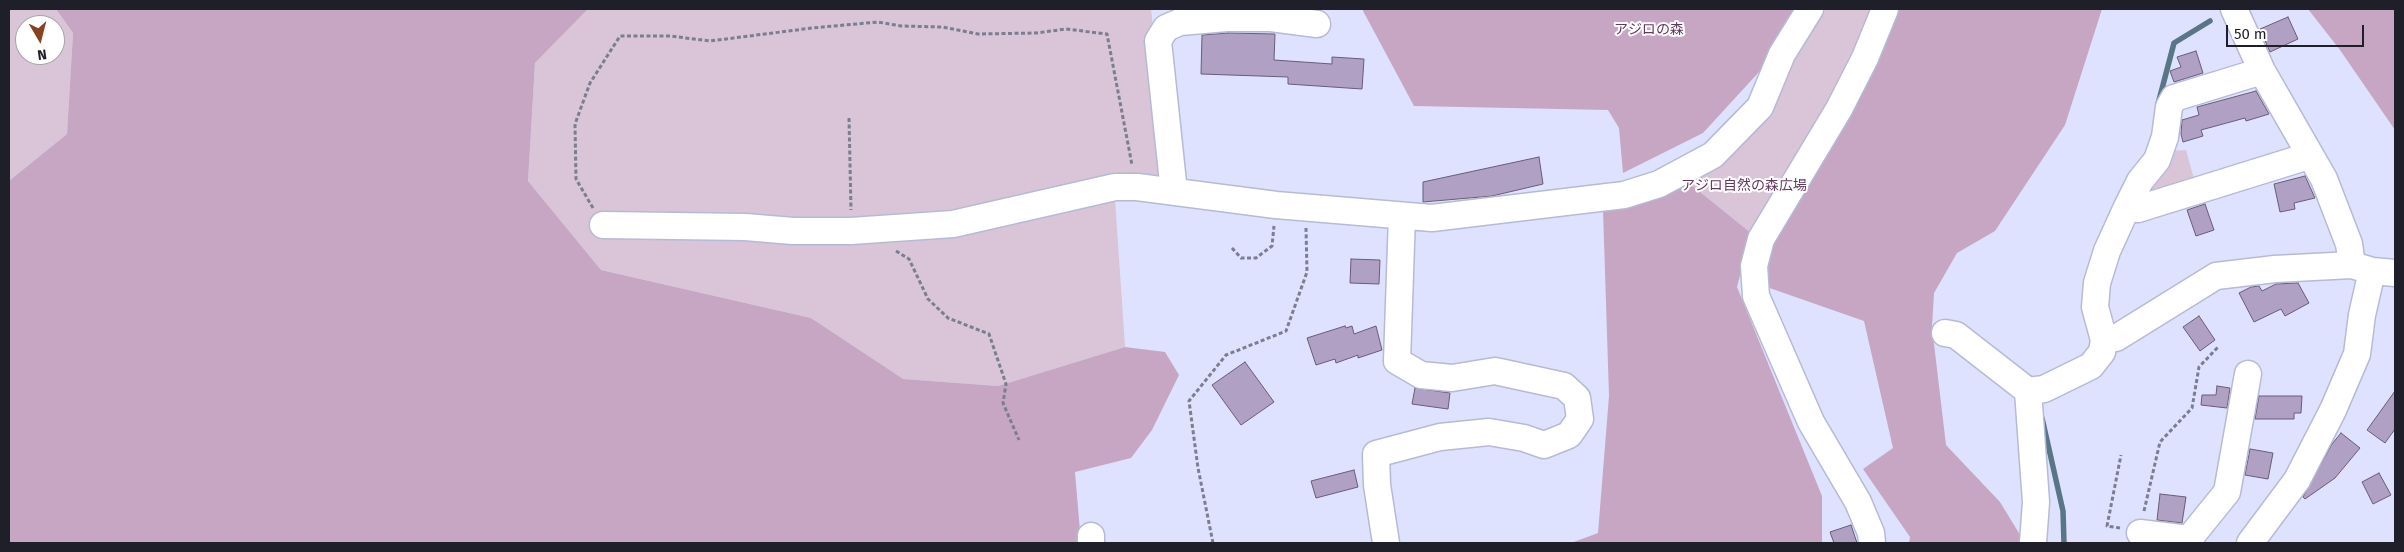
<!DOCTYPE html>
<html>
<head>
<meta charset="utf-8">
<style>
  body { margin:0 }
  #map { position:relative; width:2404px; height:552px; overflow:hidden; background:#dee2fe; font-family:"Fira Sans",sans-serif }
  canvas { display:block }
  .frame { position:absolute; inset:0; border:10px solid #1e1f29; pointer-events:none }
  .north { position:absolute; left:15px; top:15px; width:50px; height:50px; box-sizing:border-box; background:#fff; border:1px solid #a5a5a9; border-radius:50%; rotate:172deg; font-size:14px; font-weight:700; line-height:20px; text-align:center; color:#1e1f29 }
  .north::after { content:''; display:block; margin:auto; width:18px; height:22px; background:#88421e; clip-path:polygon(50% 0,100% 100%,50% 72%,0 100%) }
  .scale { position:absolute; left:2226px; top:25px; width:138px; height:22px; box-sizing:border-box; border:2px solid #1e1f29; border-top:0; padding-left:6px; font-size:15px; line-height:18px; white-space:nowrap; color:#1e1f29; -webkit-text-stroke:4px #fff; paint-order:stroke }
</style>
</head>
<body>
<div id="map">
<canvas width="2404" height="552"></canvas>
<div class="frame"></div>
<div class="north">N</div>
<div class="scale">50 m</div>
</div>
<script>
const g = document.querySelector('canvas').getContext('2d');
g.lineJoin = 'round';
function paint(path, color) { g.fillStyle = color; g.fill(path, 'evenodd'); }
const shape = rows => new Path2D(rows.map(r => 'M' + r).join(''));
function stroke(path, color, width, dash) { g.strokeStyle = color; g.lineWidth = width; g.lineCap = dash ? 'butt' : 'round'; g.setLineDash(dash || []); g.stroke(path); }
function drawText(font, color, halo, rows, align = 'center') {
  g.font = font + ' "Fira Sans","Noto Sans JP",sans-serif'; g.lineWidth = 4; g.setLineDash([]); g.textBaseline = 'middle'; g.strokeStyle = halo; g.fillStyle = color; for (const [text, x, y, turn = 0] of rows) {
    g.save(); g.translate(x, y); g.rotate((+turn || 0) * Math.PI / 180); g.textAlign = isNaN(turn) ? turn : align; if (halo) g.strokeText(text, 0, 0); g.fillText(text, 0, 0); g.restore();
  }
}
paint(shape([
  [9,9,56,9,73,33,67,134,9,181],
  [25,25,55,25,55,55,25,55],
  [588,9,1151,9,1169,176,1115,199,1125,347,998,386,902,379,811,318,601,270,528,181,535,63],
  [1825,9,1879,9,1852,66,1751,233,1689,183,1724,161,1817,12],
  [2186,150,2196,186,2151,200,2142,182,2168,151]
]), '#d9c5d7');
paint(shape([
  [56,9,588,9,535,63,528,181,601,270,811,318,903,379,998,386,1125,347,1165,352,1179,375,1152,430,1131,458,1075,472,1081,543,9,543,9,181,67,134,73,33],
  [1362,9,1798,9,1770,60,1703,133,1623,173,1619,128,1608,110,1414,106],
  [1897,9,2102,9,2065,125,1995,231,1957,253,1934,293,1932,327,1946,445,2000,502,2025,543,1909,543,1910,537,1863,469,1893,448,1864,321,1761,285,1766,242],
  [2308,9,2395,9,2395,130,2340,50],
  [1689,183,1751,233,1737,287,1822,496,1822,543,1571,543,1598,533,1609,396,1603,210]
]), '#c7a6c3');
stroke(shape([
  [2158,104,2174,43,2210,21],
  [2042,418,2063,511,2064,543]
]), '#597687', 5.5);
const building = shape([
  [2288,17,2298,39,2270,52,2260,29,2288,17],
  [1228,33,1275,34,1274,60,1332,64,1332,57,1364,59,1362,89,1288,84,1288,77,1201,74,1202,35,1228,33],
  [2196,51,2203,73,2174,82,2170,71,2181,67,2177,57,2196,51],
  [2256,91,2269,114,2246,121,2245,118,2201,130,2203,136,2183,142,2181,134,2182,120,2199,115,2197,107,2256,91],
  [1539,157,1543,184,1492,196,1423,202,1423,182,1539,157],
  [2305,176,2315,198,2294,203,2295,209,2280,212,2274,184,2305,176],
  [2205,204,2214,230,2196,236,2187,210,2205,204],
  [1351,259,1380,260,1379,284,1350,283,1351,259],
  [2298,283,2309,303,2285,316,2281,309,2254,322,2239,293,2251,287,2259,286,2262,291,2276,284,2298,283],
  [2199,316,2215,340,2200,351,2183,327,2199,316],
  [1345,326,1346,328,1352,326,1354,334,1376,326,1382,350,1358,358,1358,355,1336,363,1335,359,1316,365,1307,338,1345,326],
  [1245,362,1274,402,1241,425,1212,385,1245,362],
  [2217,386,2230,388,2227,408,2201,405,2202,395,2216,395,2217,386],
  [1415,388,1450,393,1448,409,1412,404,1415,388],
  [2395,391,2395,429,2385,443,2367,430,2395,391],
  [2259,396,2302,396,2301,413,2294,413,2294,419,2255,419,2259,396],
  [2341,433,2360,448,2335,478,2305,499,2303,497,2332,444,2341,433],
  [2250,449,2273,453,2268,479,2245,475,2250,449],
  [1354,470,1358,487,1316,498,1311,481,1354,470],
  [2379,473,2391,495,2373,504,2362,482,2379,473],
  [2160,494,2186,497,2182,523,2157,520,2160,494],
  [1851,525,1857,543,1834,543,1830,532,1851,525]
]);
paint(building, '#b0a0c4');
stroke(building, '#685d75', 1);
const minor = shape([
  [2234,9,2262,71,2324,179,2349,244,2352,265],
  [2262,71,2174,98,2169,107,2165,137,2157,160,2140,181,2127,207,2138,209,2302,158,2308,152],
  [1174,192,1158,41,1166,28,1180,22,1227,18,1271,18,1317,24],
  [603,225,745,227,793,231,851,231,953,224,1115,187,1137,187,1276,205,1432,218,1624,195,1659,184,1713,155,1760,107,1782,54,1810,9],
  [2372,271,2395,273],
  [1945,333,1956,335,2028,391],
  [2104,340,2116,338,2216,276,2275,269,2352,265,2372,271,2362,315,2357,354,2333,410,2297,480,2250,543],
  [2140,533,2189,539],
  [1091,543,1091,536],
  [1386,543,1377,485,1376,454,1440,437,1489,432,1524,438,1544,445,1569,435,1580,419,1577,398,1564,386,1495,371,1452,378,1421,375,1397,361,1402,216],
  [1872,543,1871,533,1858,502,1811,422,1756,296,1754,266,1761,239,1839,109,1865,58,1885,9],
  [2033,543,2036,502,2028,391,2044,389,2091,366,2102,352,2104,340,2095,307,2097,283,2107,251,2127,207],
  [2191,543,2189,539,2227,492,2248,374]
]);
stroke(minor, '#b6bad5', 29);
stroke(shape([
  [849,118,851,210],
  [593,208,576,179,575,124,590,83,620,36,670,36,710,41,812,28,878,22,901,26,942,27,978,34,1036,33,1066,29,1107,34,1132,165],
  [1232,248,1241,258,1256,258,1272,246,1274,226],
  [896,251,909,259,928,299,948,318,989,334,1006,384,1003,403,1019,440],
  [2144,511,2160,442,2192,408,2199,367,2219,346],
  [2120,528,2107,526,2121,455],
  [1213,543,1198,468,1189,401,1226,355,1286,331,1307,272,1306,228]
]), '#7b7e91', 3, [4, 2.5]);
stroke(minor, '#fff', 26);
drawText('14px', '#633860', '#fff', [
  ["アジロの森",1649,30],
  ["アジロ自然の森広場",1744,186]
]);
</script>
</body>
</html>
